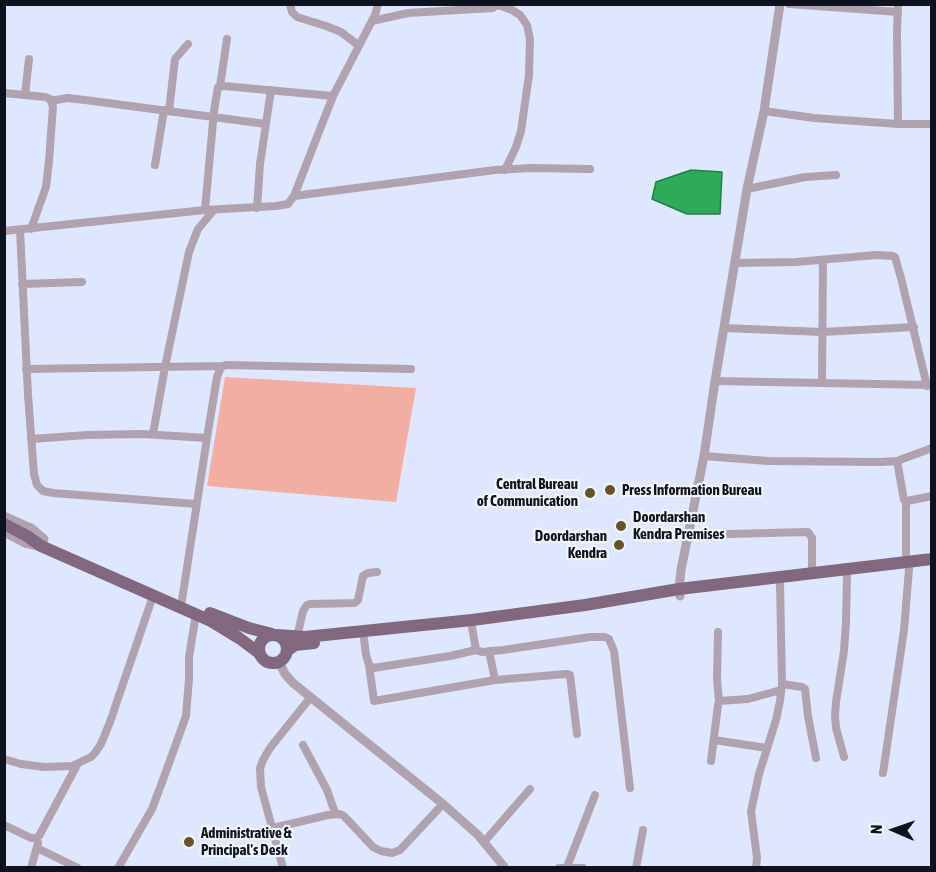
<!DOCTYPE html>
<html>
<head>
<meta charset="utf-8">
<style>
  body { margin:0 }
  #map { position:relative; width:936px; height:872px; overflow:hidden; background:#dfe7fe; font-family:"Asap Condensed",sans-serif }
  canvas { display:block }
  .frame { position:absolute; inset:0; border:6px solid #0e121e; pointer-events:none }
  .north { position:absolute; left:864px; top:800px; width:60px; height:60px; -webkit-text-stroke:4px #f2f5fc; paint-order:stroke; rotate:272deg; font-size:16px; font-weight:700; line-height:24px; text-align:center; color:#0e121e }
  .north::after { content:''; display:block; margin:auto; width:21px; height:27px; background:#0e121e; clip-path:polygon(50% 0,100% 100%,50% 72%,0 100%) }
</style>
</head>
<body>
<div id="map">
<canvas width="936" height="872"></canvas>
<div class="frame"></div>
<div class="north">N</div>
</div>
<script>
const g = document.querySelector('canvas').getContext('2d');
g.lineJoin = 'round';
function paint(path, color) { g.fillStyle = color; g.fill(path, 'evenodd'); }
const shape = rows => new Path2D(rows.map(r => 'M' + r).join(''));
function stroke(path, color, width, dash) { g.strokeStyle = color; g.lineWidth = width; g.lineCap = dash ? 'butt' : 'round'; g.setLineDash(dash || []); g.stroke(path); }
function drawText(font, color, halo, rows, align = 'center') {
  g.font = font + ' "Asap Condensed",sans-serif'; g.lineWidth = 4.5; g.setLineDash([]); g.textBaseline = 'middle'; g.strokeStyle = halo; g.fillStyle = color; for (const [text, x, y, turn = 0] of rows) {
    g.save(); g.translate(x, y); g.rotate((+turn || 0) * Math.PI / 180); g.textAlign = isNaN(turn) ? turn : align; if (halo) g.strokeText(text, 0, 0); g.fillText(text, 0, 0); g.restore();
  }
}
paint(shape([
  [225,377,416,388,396,502,207,486]
]), '#f2aea2');
const water = shape([
  [691,170,722,172,720,214,687,214,652,199,656,182,691,170]
]);
paint(water, '#2eab58');
stroke(water, '#247d47', 1.5);
stroke(shape([
  [290,4,292,12,297,17,326,26,341,32,358,45],
  [789,4,898,12],
  [498,5,512,10,520,15,527,25,530,39,529,75,521,131,516,147,505,170],
  [372,21,408,13,493,8,498,4],
  [220,86,227,39],
  [4,93,45,97,50,99,53,106,49,161,46,187,31,229],
  [25,95,29,59],
  [51,101,67,98,85,100,266,124],
  [169,111,175,59,188,44],
  [764,111,814,118,898,124,932,124],
  [898,124,897,33,898,4],
  [155,165,164,110],
  [747,189,805,177,836,175],
  [294,196,495,170,532,168,590,169],
  [257,208,260,164,271,90],
  [205,210,214,111,218,87,224,86,333,96],
  [20,230,28,395,34,474,37,485,43,491,53,493,196,504],
  [4,231,205,210,276,206,288,204,294,196,333,96,375,15,378,4],
  [735,263,796,262,876,255,893,256,895,257,901,278,927,386],
  [22,284,82,282],
  [724,328,822,332,914,327],
  [26,369,223,366],
  [715,381,930,385],
  [822,383,823,260],
  [153,434,165,367,189,252,198,229,214,210],
  [31,439,87,435,143,434,207,438],
  [704,456,768,461,881,462,897,461,932,448],
  [897,461,904,500,907,501,932,496],
  [689,535,808,532,812,538,812,574],
  [906,563,906,501],
  [182,600,207,438,217,377,221,367,226,365,411,369],
  [472,627,476,650,482,652,503,650,590,637,605,637,609,639,614,651,630,788],
  [718,632,717,679,719,701],
  [297,637,303,611,307,605,310,604,355,603,358,600,363,576,368,573,377,572],
  [364,639,366,655,369,665,373,668,450,656,476,650],
  [489,651,495,680,566,674,570,675,577,734],
  [369,665,374,701,495,680],
  [782,684,802,687,805,689,808,716,816,758],
  [714,740,767,748],
  [303,745,327,790,335,813],
  [844,757,836,728,835,715,836,702,844,651,846,622,847,576],
  [4,759,21,764,44,767,72,766,91,757,95,753,101,744,110,722,153,596],
  [711,761,718,705,719,701,748,699,781,690],
  [883,773,904,630,909,569],
  [4,825,31,838,36,838,39,836,77,765],
  [273,828,328,815,340,814,344,816,373,847,381,851,392,853,400,850,443,804],
  [484,842,530,789],
  [37,848,78,868],
  [567,867,595,795],
  [31,868,38,843],
  [118,868,152,809,164,777,186,716,189,679,189,657,196,614],
  [283,868,261,787,260,768,263,760,270,748,310,698],
  [559,868,583,868],
  [636,868,643,830],
  [756,868,757,858,751,811,759,774,776,720,780,701,782,684,780,584]
]), '#b0a2af', 8);
stroke(shape([
  [4,516,31,528,44,539],
  [4,532,25,543,38,546],
  [680,596,679,589,681,570,704,456,715,381,747,189,764,111,780,4],
  [279,662,285,674,293,683,443,804,478,835,505,868]
]), '#b0a2af', 9);
stroke(shape([
  [4,524,27,536,41,546,211,621,239,638,259,653],
  [210,613,249,628,272,634],
  '259 649a14 14 0 1 1 28 0a14 14 0 1 1-28 0Z',
  [277,635,305,637,472,620,585,605,679,589,932,559],
  [288,650,295,645,314,643]
]), '#81687e', 12);
for (const [x, y, r, color] of [
  [610,490,6,"#655321"],
  [590,493,6,"#655321"],
  [621,526,6,"#655321"],
  [619,545,6,"#655321"],
  [189,842,6,"#655321"]
]) { const dot = new Path2D(); dot.arc(x, y, r, 0, 2 * Math.PI); g.fillStyle = color; g.fill(dot); stroke(dot, '#f2f5fc', 2); }
drawText('bold 15px', '#0e121e', '#f2f5fc', [
  ["Central Bureau",578,484,"right"],
  ["of Communication",578,501,"right"],
  ["Press Information Bureau",622,490],
  ["Doordarshan",633,517],
  ["Kendra Premises",633,534],
  ["Doordarshan",607,536,"right"],
  ["Kendra",607,553,"right"],
  ["Administrative &",201,833],
  ["Principal's Desk",201,850]
], 'left');
</script>
</body>
</html>
